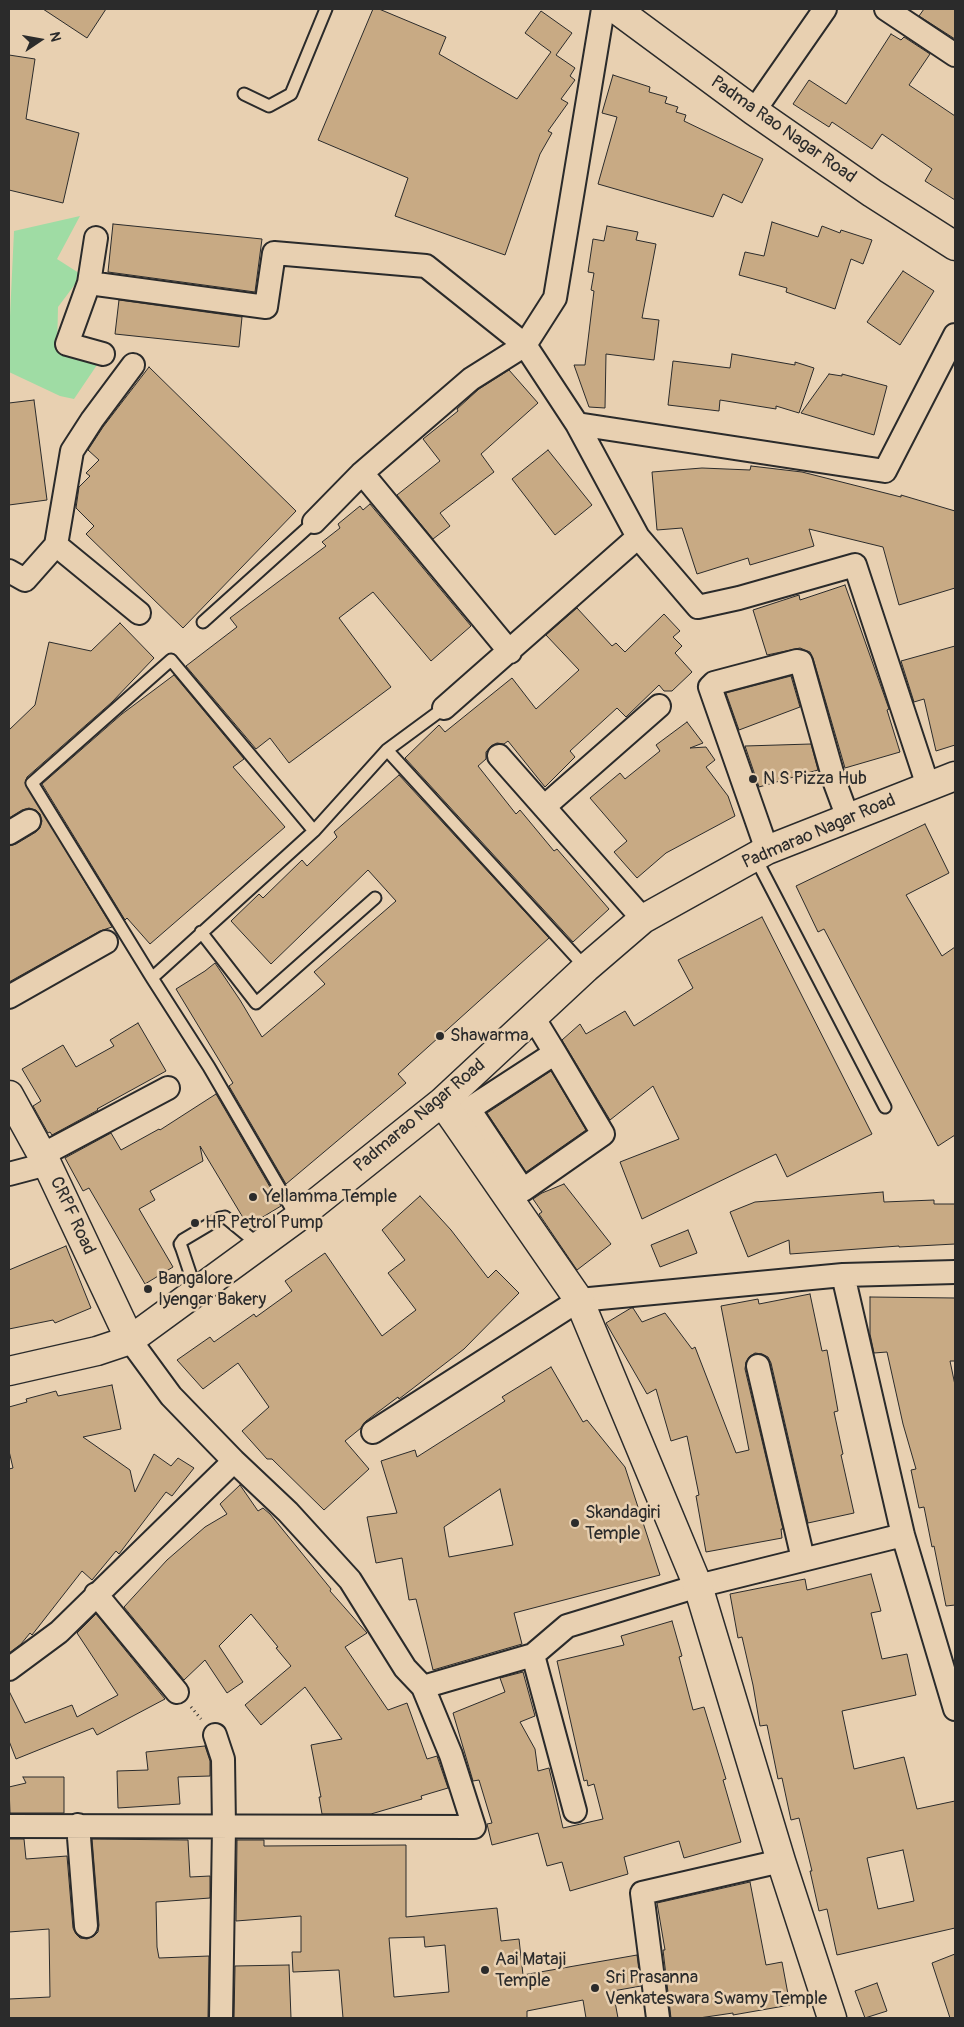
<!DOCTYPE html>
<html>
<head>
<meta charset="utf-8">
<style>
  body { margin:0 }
  #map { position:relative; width:964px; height:2027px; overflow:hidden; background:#e8d0b1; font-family:Pangolin,sans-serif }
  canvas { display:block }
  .frame { position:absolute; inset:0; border:10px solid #2b2b2b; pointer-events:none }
  .north { position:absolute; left:15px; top:15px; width:50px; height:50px; -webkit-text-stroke:4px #e8d0b1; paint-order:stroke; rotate:78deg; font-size:14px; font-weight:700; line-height:20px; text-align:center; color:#2b2b2b }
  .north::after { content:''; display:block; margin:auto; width:18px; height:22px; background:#2b2b2b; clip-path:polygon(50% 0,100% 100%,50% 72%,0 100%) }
</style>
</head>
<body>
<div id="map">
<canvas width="964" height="2027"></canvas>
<div class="frame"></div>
<div class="north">N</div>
</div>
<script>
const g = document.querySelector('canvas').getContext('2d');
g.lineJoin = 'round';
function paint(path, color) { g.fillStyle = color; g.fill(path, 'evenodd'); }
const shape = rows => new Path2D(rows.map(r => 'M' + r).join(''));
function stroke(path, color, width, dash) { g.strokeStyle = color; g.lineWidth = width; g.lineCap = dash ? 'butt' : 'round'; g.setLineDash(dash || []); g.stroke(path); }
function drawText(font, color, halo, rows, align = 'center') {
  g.font = font + ' Pangolin,sans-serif'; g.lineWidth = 5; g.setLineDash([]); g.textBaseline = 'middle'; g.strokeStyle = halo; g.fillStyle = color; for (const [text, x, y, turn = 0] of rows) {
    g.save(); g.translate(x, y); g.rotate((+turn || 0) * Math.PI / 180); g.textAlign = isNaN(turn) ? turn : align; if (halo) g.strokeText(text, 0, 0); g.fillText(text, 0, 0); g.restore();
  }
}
paint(shape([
  [80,216,57,259,82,275,58,307,57,350,101,359,74,399,60,396,9,372,9,338,14,231]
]), '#9fdca4');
const building = shape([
  [43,9,106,9,87,38,43,9],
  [373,9,379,9,446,37,439,54,517,99,551,52,525,33,541,11,572,33,556,55,575,68,570,76,575,80,561,99,568,103,548,131,552,133,540,154,505,255,395,216,408,178,318,140,373,9],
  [924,9,955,9,955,39,919,16,924,9],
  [891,34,901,40,904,37,930,54,909,85,955,116,955,200,925,181,932,169,882,134,872,149,832,122,829,127,793,104,809,80,846,104,891,34],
  [9,55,35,59,26,119,79,133,63,203,9,190,9,55],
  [613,75,650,87,649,92,667,97,665,103,678,107,676,112,686,115,684,121,763,159,742,203,723,194,713,217,598,184,617,117,602,113,613,75],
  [772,222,818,237,822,226,840,233,841,230,872,240,863,264,851,259,835,309,786,292,787,288,739,275,745,252,764,256,772,222],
  [113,224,262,239,255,292,108,272,113,224],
  [607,226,638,232,636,240,656,244,642,318,659,320,654,360,606,354,605,408,589,407,574,365,585,365,594,291,591,290,594,273,588,272,593,239,604,241,607,226],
  [903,271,934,291,900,345,867,322,903,271],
  [119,300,242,317,239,347,115,334,119,300],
  [732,354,795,365,795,362,814,368,799,413,776,406,776,409,720,400,719,411,668,405,673,361,730,368,732,354],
  [149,367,296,511,183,628,86,534,94,526,76,508,79,487,90,476,86,473,99,460,88,450,103,427,149,367],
  [509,370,538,403,481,454,494,472,440,513,450,526,433,539,397,495,440,461,423,439,458,411,457,409,479,389,509,370],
  [829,374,842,376,842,374,887,386,874,435,801,413,829,374],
  [34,400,47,500,9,505,9,403,34,400],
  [548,450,592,505,555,535,512,479,548,450],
  [751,466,802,472,901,497,901,495,955,511,955,588,899,605,883,547,809,529,814,546,750,565,748,558,697,574,682,528,657,530,652,472,702,468,750,470,751,466],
  [370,504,471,626,431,661,373,592,339,618,391,687,289,763,270,738,256,749,186,666,237,627,230,618,326,546,322,542,340,528,338,524,360,506,363,510,370,504],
  [845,585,889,709,887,710,900,752,845,768,813,658,810,652,800,648,767,655,753,610,799,595,800,600,845,585],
  [577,608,612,646,616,643,625,652,664,614,680,631,673,637,682,646,675,653,692,672,672,691,664,691,659,685,626,717,617,708,570,751,575,757,545,787,508,741,504,744,497,743,491,746,486,752,486,759,478,766,516,814,520,810,554,851,557,849,609,909,573,942,405,758,439,725,445,732,512,678,536,709,579,670,546,635,577,608],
  [120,623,154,658,112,702,27,777,25,783,112,927,100,931,9,982,9,846,16,844,36,832,40,828,42,821,40,814,36,810,29,808,22,810,9,818,9,730,35,705,49,642,91,651,120,623],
  [955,646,955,745,936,751,924,699,914,702,901,661,955,646],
  [174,675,244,759,233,767,285,827,150,944,127,918,125,920,42,784,122,714,174,675],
  [791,676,800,707,739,730,726,693,791,676],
  [687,722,703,743,690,748,706,747,715,760,706,767,728,796,735,816,666,853,637,878,614,852,627,841,590,798,620,773,625,779,660,751,656,745,687,722],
  [811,744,818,770,759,787,745,746,811,744],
  [399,775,549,938,398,1074,406,1083,286,1184,229,1086,233,1083,176,989,205,971,215,963,240,1000,262,1037,325,984,314,972,396,901,368,870,271,964,231,921,259,894,263,898,302,860,307,866,337,837,334,832,399,775],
  [925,824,949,873,906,895,942,956,955,947,955,1135,938,1146,824,929,818,932,796,886,925,824],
  [762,917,872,1134,787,1177,776,1154,642,1219,620,1162,679,1139,653,1086,610,1120,562,1040,580,1024,586,1034,625,1011,634,1026,693,988,678,960,762,917],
  [138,1023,166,1071,97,1109,98,1110,52,1135,50,1132,48,1133,33,1106,41,1101,22,1069,63,1045,76,1067,114,1046,110,1040,138,1023],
  [551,1071,586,1130,526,1172,487,1113,551,1071],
  [216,1094,281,1206,248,1226,200,1146,203,1161,150,1191,155,1200,139,1209,173,1267,145,1284,89,1188,83,1191,65,1158,111,1133,121,1150,159,1129,160,1130,216,1094],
  [564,1184,611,1244,577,1270,539,1214,542,1212,533,1199,542,1193,564,1184],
  [883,1192,884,1202,934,1200,934,1204,955,1204,955,1244,899,1247,899,1246,790,1254,789,1240,748,1257,730,1212,755,1202,883,1192],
  [420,1196,451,1230,488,1278,496,1270,519,1293,464,1349,399,1399,398,1397,366,1421,361,1428,345,1441,369,1469,324,1510,272,1459,267,1459,242,1431,269,1407,238,1363,203,1389,177,1360,210,1337,214,1342,254,1314,256,1317,292,1291,285,1281,325,1253,382,1336,416,1310,388,1273,405,1260,382,1230,420,1196],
  [688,1230,697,1253,660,1267,651,1245,688,1230],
  [66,1246,91,1308,55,1323,53,1320,9,1329,9,1270,66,1246],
  [810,1294,822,1351,827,1350,838,1411,834,1412,843,1454,841,1455,854,1513,808,1523,771,1363,768,1357,762,1354,755,1353,749,1357,746,1362,745,1369,783,1529,781,1529,782,1538,706,1552,696,1496,699,1495,687,1436,671,1441,656,1389,647,1394,606,1323,631,1308,633,1308,642,1322,665,1313,692,1349,695,1347,736,1453,749,1450,721,1306,758,1299,759,1304,810,1294],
  [870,1297,955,1298,955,1361,950,1361,955,1385,955,1605,946,1606,934,1546,932,1547,924,1507,919,1508,911,1470,916,1469,903,1424,887,1352,874,1353,870,1334,870,1297],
  [551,1367,583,1422,587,1420,625,1467,660,1575,514,1613,522,1644,433,1670,416,1599,409,1600,402,1558,376,1563,367,1517,397,1513,381,1461,415,1450,417,1457,505,1401,502,1397,551,1367],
  [500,1489,513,1545,449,1557,444,1527,500,1489],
  [112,1385,121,1429,83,1437,130,1470,135,1492,154,1454,171,1466,178,1458,194,1468,172,1496,166,1492,119,1554,116,1551,92,1580,82,1571,32,1635,30,1633,21,1644,9,1653,9,1469,13,1468,9,1451,9,1407,27,1402,26,1399,56,1391,58,1396,112,1385],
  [240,1485,258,1511,263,1508,270,1514,331,1589,330,1591,367,1633,345,1647,388,1710,407,1703,427,1759,437,1756,448,1788,421,1796,422,1799,371,1814,322,1814,319,1797,321,1797,311,1745,342,1739,305,1687,261,1725,245,1705,291,1666,276,1648,278,1647,251,1614,219,1646,243,1682,227,1693,205,1660,184,1680,124,1607,167,1560,205,1527,227,1514,220,1504,240,1485],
  [871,1574,881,1611,871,1613,882,1659,907,1654,916,1695,842,1711,854,1769,904,1757,917,1809,955,1801,955,1928,837,1955,827,1909,819,1911,810,1871,812,1871,799,1818,791,1820,782,1778,778,1779,767,1725,760,1726,753,1685,742,1637,738,1638,730,1594,805,1579,807,1590,871,1574],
  [903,1850,914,1901,878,1909,867,1858,903,1850],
  [96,1614,165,1699,97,1735,93,1728,16,1759,9,1741,9,1691,25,1723,72,1705,77,1717,118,1695,77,1633,96,1614],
  [672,1621,682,1656,679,1657,693,1710,704,1707,726,1779,723,1780,741,1842,684,1858,679,1841,624,1857,628,1874,570,1891,562,1862,547,1866,538,1833,492,1845,487,1824,492,1823,479,1780,473,1781,453,1713,505,1692,500,1678,523,1672,535,1716,520,1722,535,1749,538,1771,549,1768,563,1828,603,1819,594,1784,588,1786,587,1780,584,1781,557,1661,624,1645,621,1636,672,1621],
  [205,1746,210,1761,210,1776,178,1777,180,1804,118,1808,117,1771,148,1770,146,1752,205,1746],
  [23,1777,64,1777,64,1813,10,1813,9,1787,26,1783,23,1777],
  [9,1839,24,1839,26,1859,67,1856,73,1928,76,1934,80,1938,87,1939,94,1936,98,1932,99,1925,92,1839,188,1840,190,1877,210,1876,210,1898,156,1902,157,1947,159,1958,209,1956,208,2018,9,2018,9,1999,50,1997,49,1929,9,1932,9,1839],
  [237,1840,264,1840,264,1846,406,1845,406,1917,497,1908,501,1941,519,1939,523,1975,637,1955,641,1986,613,1991,618,2018,586,2018,583,2000,527,2011,527,2018,343,2018,339,1970,293,1972,292,1952,301,1952,301,1916,236,1921,237,1840],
  [424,1937,425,1947,445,1945,449,1992,394,1997,389,1938,424,1937],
  [750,1882,766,1965,782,1962,790,2005,733,2015,733,2013,699,2018,671,2018,663,1950,665,1950,657,1903,750,1882],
  [955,1954,955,2018,950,2018,932,1963,955,1954],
  [289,1965,291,2018,234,2018,235,1966,289,1965],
  [877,1983,887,2011,865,2018,855,1991,877,1983]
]);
paint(building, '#c8aa84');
stroke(building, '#2b2b2b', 1);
const lane = shape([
  [244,94,269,106,291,94,326,9],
  [203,622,314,522],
  [387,750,586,968],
  [755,857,885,1107],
  [201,932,256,1003,375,898],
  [152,978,314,831,387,750,444,708],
  [297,1218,209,1067,152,978,32,783,171,660,314,831],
  [196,1291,182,1249,180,1244,183,1240,220,1218,225,1217,259,1245]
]);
const street = shape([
  [886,9,955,55],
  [754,111,825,9],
  [96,238,89,283,67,344,103,354],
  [89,283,266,307,274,253,426,266,525,345,577,424,638,537,698,607,739,598,855,565,928,786],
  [577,424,885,471,955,335],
  [362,473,510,652],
  [314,522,362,473,471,379,525,345,555,298,603,9],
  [56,545,139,613],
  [9,571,25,580,56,545,72,451,92,420,133,365],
  [444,708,638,537],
  [499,756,643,919],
  [544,807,659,706],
  [9,833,29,821],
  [767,850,710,687,714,683,797,661,801,662,835,783,848,818],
  [9,997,106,942],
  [533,1017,555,1053,603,1134,523,1190,469,1109,555,1053],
  [42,1155,168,1088],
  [9,1174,47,1164],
  [843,1275,903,1535,955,1709],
  [758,1366,803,1559],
  [373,1432,579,1300,843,1275,955,1272],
  [96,1594,177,1692],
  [533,1655,575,1811],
  [9,1669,59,1632,234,1461],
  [423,1687,533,1655,567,1626,698,1586,903,1535],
  [215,1735,223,1759,224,1827,221,2018],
  [78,1825,86,1926],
  [9,1826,474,1827,451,1755,423,1687,405,1668,350,1580,288,1512,234,1461,171,1396,130,1340],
  [658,2018,642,1893,781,1861]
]);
const secondary = shape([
  [616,9,754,111,872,193,955,246],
  [9,1095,47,1164,130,1340],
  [442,1102,579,1300,698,1586,781,1861,832,2018],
  [9,1371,97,1351,130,1340,297,1218,442,1102,586,968,643,919,767,850,955,776]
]);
stroke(lane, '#2b2b2b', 15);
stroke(street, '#2b2b2b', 26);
stroke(secondary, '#2b2b2b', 31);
stroke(shape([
  [191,1707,201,1719]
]), '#2b2b2b', 3, [1, 4]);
stroke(lane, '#e8d0b1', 11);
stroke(street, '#e8d0b1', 22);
stroke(secondary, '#e8d0b1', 28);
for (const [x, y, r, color] of [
  [753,779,5,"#2b2b2b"],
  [440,1036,5,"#2b2b2b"],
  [253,1197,5,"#2b2b2b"],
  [195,1223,5,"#2b2b2b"],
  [148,1289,5,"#2b2b2b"],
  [575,1523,5,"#2b2b2b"],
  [485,1970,5,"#2b2b2b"],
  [595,1988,5,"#2b2b2b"]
]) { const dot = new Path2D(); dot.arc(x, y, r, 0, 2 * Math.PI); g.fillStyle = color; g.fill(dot); stroke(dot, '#e8d0b1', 2); }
drawText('18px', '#2b2b2b', '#e8d0b1', [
  ["Padma Rao Nagar Road",783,130,35],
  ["Padmarao Nagar Road",819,832,-23],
  ["Padmarao Nagar Road",420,1116,-40],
  ["CRPF Road",72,1216,65]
]);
drawText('18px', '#2b2b2b', '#e8d0b1', [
  ["N S Pizza Hub",763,779],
  ["Shawarma",450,1036],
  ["Yellamma Temple",263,1197],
  ["HP Petrol Pump",205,1223],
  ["Bangalore",158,1279],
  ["Iyengar Bakery",158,1300],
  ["Skandagiri",585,1513],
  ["Temple",585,1534],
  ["Aai Mataji",495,1960],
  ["Temple",495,1981],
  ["Sri Prasanna",605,1978],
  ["Venkateswara Swamy Temple",605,1999]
], 'left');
</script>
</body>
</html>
